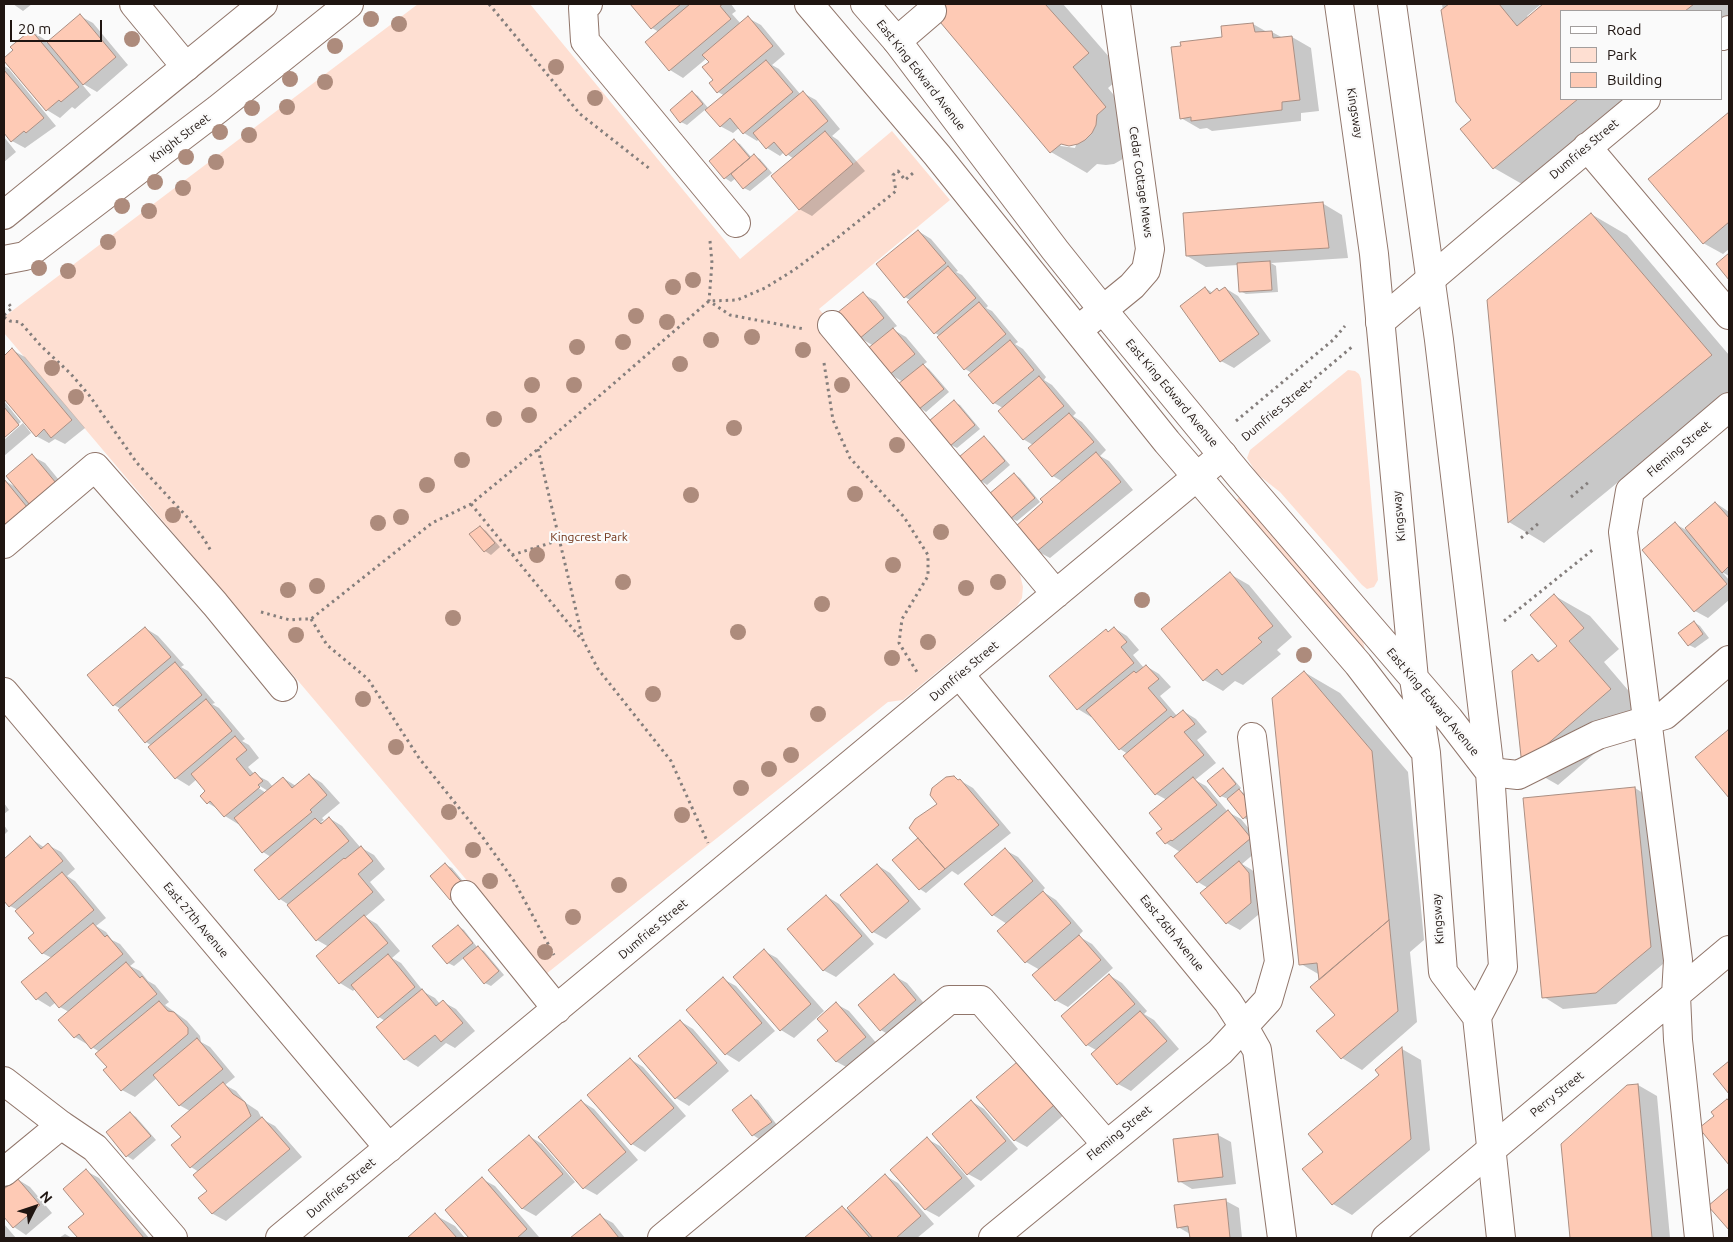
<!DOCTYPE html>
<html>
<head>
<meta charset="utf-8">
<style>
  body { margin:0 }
  #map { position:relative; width:1733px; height:1242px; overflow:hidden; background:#fafafa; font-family:Ubuntu,sans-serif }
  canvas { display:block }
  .frame { position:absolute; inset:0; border:5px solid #1f1511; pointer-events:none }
  .legend { position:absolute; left:1560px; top:10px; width:162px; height:90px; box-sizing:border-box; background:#fafafa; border:1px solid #a29e9d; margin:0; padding:6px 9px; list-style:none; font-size:15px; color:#1f1511 }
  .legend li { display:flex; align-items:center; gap:10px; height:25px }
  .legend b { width:25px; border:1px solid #a29e9d }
  .north { position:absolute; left:10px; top:1182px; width:50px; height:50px; -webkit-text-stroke:4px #fafafa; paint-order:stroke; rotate:49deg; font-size:14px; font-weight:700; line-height:20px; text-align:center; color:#1f1511 }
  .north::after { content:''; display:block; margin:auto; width:18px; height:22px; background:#1f1511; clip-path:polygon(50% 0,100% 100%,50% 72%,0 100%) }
  .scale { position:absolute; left:10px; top:20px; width:92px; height:22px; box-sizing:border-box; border:2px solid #1f1511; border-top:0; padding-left:6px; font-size:15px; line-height:18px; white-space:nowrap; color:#1f1511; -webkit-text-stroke:4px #fafafa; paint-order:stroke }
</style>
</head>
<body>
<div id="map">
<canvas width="1733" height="1242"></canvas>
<div class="frame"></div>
<ul class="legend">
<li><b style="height:6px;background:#fff"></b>Road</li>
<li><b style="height:14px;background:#fedfd2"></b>Park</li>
<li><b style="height:14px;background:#fecab5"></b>Building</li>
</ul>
<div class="north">N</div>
<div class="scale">20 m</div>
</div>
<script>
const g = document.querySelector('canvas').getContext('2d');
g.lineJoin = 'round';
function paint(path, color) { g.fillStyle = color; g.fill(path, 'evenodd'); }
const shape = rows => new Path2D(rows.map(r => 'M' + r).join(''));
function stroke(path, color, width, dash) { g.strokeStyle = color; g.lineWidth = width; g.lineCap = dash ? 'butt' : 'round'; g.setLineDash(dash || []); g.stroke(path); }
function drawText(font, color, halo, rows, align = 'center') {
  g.font = font + ' Ubuntu,sans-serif'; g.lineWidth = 4.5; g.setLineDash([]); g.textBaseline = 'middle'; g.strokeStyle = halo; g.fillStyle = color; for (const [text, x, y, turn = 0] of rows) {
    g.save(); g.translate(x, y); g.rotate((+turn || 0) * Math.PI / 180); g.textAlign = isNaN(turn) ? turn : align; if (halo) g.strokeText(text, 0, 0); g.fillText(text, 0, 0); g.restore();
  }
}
paint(shape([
  [418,4,530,4,740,259,892,131,950,200,819,309,1027,559,1018,566,1023,587,1022,598,1017,606,903,700,888,702,546,974,4,333,4,317],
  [1348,370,1355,371,1359,374,1361,379,1378,580,1374,587,1367,589,1362,585,1280,492,1257,474,1247,458,1250,450],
  [1238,498,1240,498,1248,503,1363,641,1365,650,1361,653,1246,514,1237,501]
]), '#fedfd2');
paint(shape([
  [13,4,32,4,23,11],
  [631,4,731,4,736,11,732,14,741,24,748,18,761,25,785,54,772,65,779,69,801,95,803,93,816,100,840,129,832,136,838,140,865,171,812,216,799,209,794,159,784,152,780,156,767,148,759,139,757,141,744,133,739,128,733,133,720,126,706,109,687,125,681,122,692,92,698,96,709,109,725,96,718,92,710,62,707,58,683,78,670,70,646,42,659,32,652,28],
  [926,4,1063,4,1124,74,1108,88,1141,128,1128,154,1121,160,1114,164,1106,165,1097,164,1087,173,1051,152],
  [1058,143,1076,145,1075,148,1061,146],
  [1442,4,1541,4,1527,16,1528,18,1545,4,1729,4,1729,25,1722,31,1722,11,1562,11,1562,99,1639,99,1529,188,1494,168,1472,120,1457,102],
  [80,16,93,23,128,65,97,92,80,82,91,95,75,109,72,107,60,118,47,110,4,59,15,50,31,31,44,39,47,43],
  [1253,24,1267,32,1272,32,1283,38,1292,37,1311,48,1319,111,1301,113,1301,121,1212,131,1207,128,1200,129,1181,118,1224,38],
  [4,66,9,69,56,126,25,148,12,141,4,131],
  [1729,113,1729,249,1723,254,1703,243,1650,180],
  [4,137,16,152,4,162],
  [734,141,740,144,752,158,754,156,760,159,772,173,750,191,744,188,736,178,731,182,725,178,711,161],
  [1322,203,1342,215,1348,258,1271,263,1276,266,1278,292,1246,294,1240,291,1238,265,1206,267,1187,256],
  [1591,214,1627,235,1729,355,1729,391,1544,543,1509,522,1488,300],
  [918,231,931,239,958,271,956,272,962,275,988,306,986,308,992,311,1018,342,1015,344,1023,349,1046,377,1044,380,1052,385,1076,413,1073,416,1082,422,1106,450,1100,456,1109,461,1133,490,1050,558,1037,551,1044,502,1063,482,1053,476,1029,448,1033,445,1023,439,1003,408,994,403,970,375,972,373,965,369,940,336,935,333,910,300,905,297],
  [1205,288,1213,293,1218,290,1220,291,1225,288,1238,296,1271,341,1234,368,1221,361],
  [863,294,876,301,897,326,892,329,906,337,927,362,923,365,929,369,949,392,926,412,920,408,900,385,903,382,890,374,874,346,860,338],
  [12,350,25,357,85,428,65,444,55,439,49,443,36,436,4,397,4,357],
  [4,401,21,422,4,436],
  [954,402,960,405,980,429,957,448,951,445],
  [23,423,31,433,4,456,4,440],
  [984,438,990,442,1010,465,987,485,981,481,961,458],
  [32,456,45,463,68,491,4,528,4,480,17,488],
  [1014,474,1020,478,1040,502,1017,521,1010,518],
  [1716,503,1729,512,1729,576,1722,572,1729,580,1729,600,1708,618,1695,611,1675,524,1690,532],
  [480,527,486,531,500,547,491,555,485,551],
  [1230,574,1249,585,1292,637,1277,650,1281,654,1243,685,1235,681,1223,691,1204,680],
  [1555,596,1590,616,1619,649,1604,662,1645,710,1558,785,1523,765,1532,656,1541,661,1559,646],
  [1694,622,1700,626,1709,638,1695,648,1689,645],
  [145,628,158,636,184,665,181,667,188,671,215,703,212,704,219,708,245,739,242,741,249,745,259,758,248,767,254,774,268,781,273,787,283,778,296,786,309,775,322,783,340,803,322,818,324,820,321,822,323,823,329,818,342,826,360,847,374,855,385,869,370,882,385,900,365,917,377,924,400,951,392,958,401,963,424,992,435,998,440,1004,443,1002,456,1009,475,1031,455,1048,446,1043,418,1067,405,1059,378,1027,385,1021,379,1017,355,989,353,991,340,983,318,956,329,947,317,940,289,905,280,899,271,857,263,852,239,822,238,824,225,816,218,809,208,803,207,791,197,779,189,786,176,778,152,746,146,742,121,709,114,705,89,675],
  [255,783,268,791,266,793,254,785],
  [1114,628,1127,636,1139,650,1133,655,1144,668,1146,666,1159,674,1171,687,1160,696,1177,716,1183,711,1196,719,1207,732,1197,740,1216,763,1195,780,1206,786,1228,812,1241,819,1263,846,1242,864,1252,870,1262,881,1264,910,1240,930,1227,923,1208,888,1198,882,1175,856,1180,852,1166,843,1158,833,1164,829,1167,800,1156,794,1125,757,1128,754,1120,749,1092,716,1091,717,1078,709,1051,677,1106,631,1109,633],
  [1304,672,1340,693,1408,772,1424,940,1410,952,1417,1022,1362,1070,1342,1058,1318,1031,1336,1016,1320,975,1301,964],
  [1728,731,1729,732,1729,796,1697,758],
  [1223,770,1229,774,1241,788,1239,790,1245,794,1250,821,1244,818,1228,799,1221,796,1209,782],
  [954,777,973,788,1011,833,958,875,952,871,926,893,920,889,920,839],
  [1635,788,1654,800,1670,958,1616,1004,1563,1009,1544,997],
  [4,803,9,810,4,814],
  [4,825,8,831,4,835],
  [30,838,45,848,48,845,61,852,75,869,67,876,75,881,106,918,96,926,106,932,112,940,120,944,135,962,130,966,140,971,148,981,155,985,169,1002,165,1005,187,1021,200,1036,201,1042,210,1047,235,1077,225,1085,236,1091,246,1103,258,1111,262,1119,275,1126,302,1157,226,1221,213,1214,200,1199,209,1191,199,1172,191,1167,183,1137,190,1111,179,1105,157,1078,135,1097,122,1090,100,1052,75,1037,69,1012,60,1007,56,1002,50,1007,37,999,52,958,42,953,35,934,18,910,10,906,4,899,4,860],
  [1005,850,1018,857,1045,888,1042,891,1056,900,1083,931,1078,936,1092,944,1113,968,1068,1007,1055,1000,1040,970,1026,962,999,931,1007,924,993,915],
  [446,865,452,868,471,891,457,903,451,899,432,876],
  [877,865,890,873,921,909,886,939,873,932],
  [826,896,839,904,874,944,836,977,823,970],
  [458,926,464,930,477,947,484,951,504,975,491,986,485,983,464,958,454,966,448,963],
  [764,951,777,958,824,1011,794,1038,781,1030],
  [1109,975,1122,983,1147,1011,1144,1014,1154,1020,1179,1049,1131,1091,1118,1084,1096,1050,1087,1045],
  [894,976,907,983,928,1008,894,1038,881,1030,860,1006],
  [723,979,736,986,775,1031,739,1062,726,1054,688,1010],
  [836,1004,849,1011,878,1045,850,1069,837,1062,818,1040,829,1031],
  [680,1021,693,1029,729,1071,689,1106,676,1098,640,1056],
  [1402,1049,1421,1060,1430,1150,1352,1215,1333,1204,1325,1152],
  [630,1059,643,1067,686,1116,645,1152,632,1144,589,1095],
  [1017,1064,1066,1113,1027,1147,1014,1140],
  [1638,1085,1657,1096,1670,1238,1571,1238,1562,1145],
  [751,1097,758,1100,777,1125,759,1139,753,1135,734,1110],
  [1727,1100,1729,1101,1729,1163,1701,1129,1716,1116],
  [581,1101,594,1109,638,1160,597,1195,584,1188],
  [971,1101,984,1109,1018,1149,981,1181,968,1174],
  [130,1113,136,1117,156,1140,133,1160,127,1156,107,1132],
  [1218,1135,1231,1142,1236,1184,1192,1189,1179,1181],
  [529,1136,542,1144,575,1182,536,1216,523,1209,490,1170],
  [927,1139,940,1146,975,1186,939,1217,926,1210,891,1170],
  [86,1171,99,1178,149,1238,80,1238,70,1227,86,1214],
  [886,1176,898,1183,934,1224,917,1238,806,1238,842,1207,852,1213],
  [17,1179,30,1187,52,1213,26,1235,14,1227,4,1215,4,1190],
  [482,1179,495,1186,539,1237,471,1238,446,1210],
  [1226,1201,1239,1208,1242,1238,1191,1238,1190,1234,1178,1227],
  [435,1215,455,1226,465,1238,409,1238],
  [600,1216,613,1223,625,1238,572,1238],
  [4,1224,16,1238,4,1238],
  [65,1234,72,1238,59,1238]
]), '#0003');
const building = shape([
  [630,4,681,4,651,29,630,4],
  [690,4,723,4,720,6,731,19,669,71,645,42,690,4],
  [925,4,1045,4,1089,53,1073,67,1106,107,1097,115,1096,125,1092,133,1085,140,1078,144,1069,146,1061,144,1050,153,925,4],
  [1449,4,1499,4,1517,26,1543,4,1694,4,1685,11,1562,11,1562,99,1578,99,1493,169,1460,129,1471,120,1456,102,1441,10,1449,4],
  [80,14,116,57,83,85,47,42,80,14],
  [748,16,773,46,717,93,709,83,713,80,702,67,709,62,702,55,748,16],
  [1253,23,1255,32,1272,31,1273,38,1292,36,1300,100,1282,102,1282,110,1191,121,1191,117,1180,119,1171,47,1181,46,1180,42,1222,37,1221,26,1253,23],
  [31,30,79,87,61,102,59,100,46,111,4,61,4,58,13,50,10,47,31,30],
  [766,60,793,92,743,134,730,118,720,127,705,110,766,60],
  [4,70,44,118,26,133,24,131,11,142,4,133,4,70],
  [692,91,703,104,680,123,670,110,692,91],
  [803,91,828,121,786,156,774,142,766,149,753,133,803,91],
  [1729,112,1729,222,1703,244,1648,179,1729,112],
  [825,131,853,164,799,210,771,176,825,131],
  [734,139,750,158,724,179,709,161,734,139],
  [754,154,767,169,743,189,731,174,754,154],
  [1323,202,1329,248,1186,256,1183,213,1323,202],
  [1591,213,1712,355,1508,523,1487,300,1591,213],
  [918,230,946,263,904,298,876,264,918,230],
  [1729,253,1729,280,1716,264,1729,253],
  [1270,261,1272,290,1239,292,1237,263,1270,261],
  [948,266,976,298,934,334,907,302,948,266],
  [1205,287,1210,294,1217,288,1219,291,1225,287,1259,334,1220,362,1180,306,1205,287],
  [863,292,884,318,859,339,837,313,863,292],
  [979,302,1006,334,964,370,937,337,979,302],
  [893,328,915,354,889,375,867,349,893,328],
  [1010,340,1034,370,993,404,968,375,1010,340],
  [12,348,72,420,51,438,44,429,36,437,4,399,4,356,12,348],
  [923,364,944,389,919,409,898,384,923,364],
  [1039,376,1064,406,1023,440,998,411,1039,376],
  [954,400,975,425,950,446,929,421,954,400],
  [4,407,19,425,4,438,4,407],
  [1069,413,1094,442,1052,477,1028,448,1069,413],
  [984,436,1005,461,980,482,959,457,984,436],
  [1096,452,1121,482,1036,552,1015,527,1043,502,1040,499,1096,452],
  [32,454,56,483,30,505,6,476,32,454],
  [1014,473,1035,498,1010,519,989,494,1014,473],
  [4,479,27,507,4,527,4,479],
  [1715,502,1729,518,1729,566,1722,573,1685,528,1715,502],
  [1675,522,1727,584,1694,612,1642,550,1675,522],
  [480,526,495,543,484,552,469,534,480,526],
  [1230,572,1273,626,1258,638,1262,642,1222,675,1217,669,1203,681,1161,629,1230,572],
  [1554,594,1584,628,1569,641,1611,689,1522,766,1512,671,1532,654,1538,662,1557,646,1530,615,1554,594],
  [1694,621,1703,634,1688,646,1678,633,1694,621],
  [145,627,171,657,113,706,87,675,145,627],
  [1114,627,1127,642,1121,647,1134,663,1077,710,1049,676,1106,629,1108,632,1114,627],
  [175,662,202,695,145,743,118,710,175,662],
  [1146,665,1159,679,1148,688,1167,710,1119,750,1086,710,1134,671,1136,673,1146,665],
  [1304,671,1372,751,1389,920,1319,980,1317,963,1299,965,1272,698,1304,671],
  [206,699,232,731,175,779,148,747,206,699],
  [1183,710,1195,724,1184,732,1204,755,1155,795,1123,756,1171,716,1173,718,1183,710],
  [1728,730,1729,731,1729,798,1695,757,1728,730],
  [235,736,247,750,236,759,250,776,255,772,263,781,258,785,260,787,224,817,210,801,207,804,200,796,205,791,191,774,235,736],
  [1223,768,1236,784,1220,797,1207,781,1223,768],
  [309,774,327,795,310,810,312,812,262,853,234,818,283,777,292,788,309,774],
  [954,776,958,780,960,779,999,825,945,869,909,828,915,819,937,804,930,795,932,788,946,777,954,776],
  [1193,777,1217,805,1172,841,1171,840,1165,844,1156,833,1162,829,1149,813,1193,777],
  [1635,787,1651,947,1596,993,1542,998,1523,798,1635,787],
  [1239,789,1255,809,1243,819,1227,799,1239,789],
  [1228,810,1251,838,1197,883,1174,856,1228,810],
  [329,817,349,841,279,900,254,870,315,818,321,824,329,817],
  [30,836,41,849,48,843,63,861,9,907,4,901,4,859,30,836],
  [918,838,945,869,919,890,892,860,918,838],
  [361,846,373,861,358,874,373,892,316,941,287,905,344,858,345,859,361,846],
  [1005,848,1033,881,992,916,964,884,1005,848],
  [1239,861,1249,873,1251,903,1226,924,1200,893,1239,861],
  [445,863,466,887,450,900,430,876,445,863],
  [877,864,909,901,872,933,840,895,877,864],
  [62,872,94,910,42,954,28,938,34,933,15,911,62,872],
  [1043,891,1071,923,1025,963,997,931,1043,891],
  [826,895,862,936,823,971,787,929,826,895],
  [364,915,388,943,339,984,316,956,364,915],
  [1389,920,1398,1011,1341,1059,1316,1031,1335,1015,1310,987,1389,920],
  [93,923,105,937,107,935,123,954,59,1008,46,992,36,1000,21,982,93,923],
  [458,925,473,943,447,964,432,946,458,925],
  [1079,935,1101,960,1055,1001,1032,975,1079,935],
  [478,946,499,971,484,984,463,958,478,946],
  [764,949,811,1004,780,1031,733,977,764,949],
  [388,954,415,987,378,1018,351,985,388,954],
  [126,962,140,978,142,976,157,994,91,1049,79,1034,74,1038,58,1020,126,962],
  [894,974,916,1000,880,1031,858,1005,894,974],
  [1109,974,1135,1004,1086,1046,1061,1016,1109,974],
  [723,977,762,1023,725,1055,686,1010,723,977],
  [422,989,436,1006,443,1000,463,1023,441,1042,435,1035,404,1060,376,1027,422,989],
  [159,1001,168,1011,174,1012,188,1028,188,1034,121,1091,103,1070,107,1067,95,1054,159,1001],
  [836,1002,866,1037,836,1062,817,1040,828,1031,817,1019,836,1002],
  [1140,1011,1167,1041,1117,1085,1091,1054,1140,1011],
  [680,1020,717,1063,675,1099,638,1056,680,1020],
  [197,1038,223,1069,179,1106,153,1075,197,1038],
  [1402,1047,1411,1139,1332,1205,1302,1169,1323,1152,1308,1134,1379,1075,1375,1070,1402,1047],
  [630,1058,674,1108,631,1145,587,1095,630,1058],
  [1729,1061,1729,1094,1713,1074,1729,1061],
  [1017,1062,1054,1105,1014,1141,976,1097,1017,1062],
  [223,1082,233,1094,245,1102,251,1116,190,1168,171,1145,181,1137,171,1126,223,1082],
  [1638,1084,1652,1238,1570,1238,1561,1144,1627,1085,1638,1084],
  [751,1095,772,1122,752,1136,732,1110,751,1095],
  [1727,1099,1729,1101,1729,1165,1699,1128,1714,1116,1711,1112,1727,1099],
  [581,1100,626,1152,583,1189,538,1137,581,1100],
  [971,1100,1006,1141,967,1175,932,1134,971,1100],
  [130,1112,151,1136,126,1157,106,1132,130,1112],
  [262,1117,290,1149,212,1214,198,1198,207,1191,193,1175,262,1117],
  [1218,1134,1223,1177,1178,1182,1173,1139,1218,1134],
  [529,1135,563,1174,522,1209,488,1170,529,1135],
  [927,1137,962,1178,925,1210,890,1170,927,1137],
  [86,1169,144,1238,78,1238,68,1227,84,1214,63,1189,86,1169],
  [885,1174,921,1216,896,1238,873,1238,847,1208,885,1174],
  [482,1177,527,1229,517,1238,469,1238,445,1210,482,1177],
  [17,1178,40,1205,13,1228,4,1217,4,1189,17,1178],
  [1729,1188,1729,1230,1708,1206,1729,1188],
  [1226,1199,1230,1238,1190,1238,1188,1226,1177,1228,1174,1205,1226,1199],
  [842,1206,870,1238,804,1238,842,1206],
  [435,1213,457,1238,407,1238,435,1213],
  [600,1214,619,1238,570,1238,600,1214]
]);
paint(building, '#fecab5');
stroke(building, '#ab8f83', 1);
const minor = shape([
  [134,4,186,67],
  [588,4,583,8,585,41,736,223],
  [1722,36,1729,30],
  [897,41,932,11],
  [1587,147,1729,315],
  [1380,322,1493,226,1646,99],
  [832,325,1056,594],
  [1078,330,1132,286,1146,270,1150,249,1116,4],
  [4,544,95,467,215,604,283,687],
  [960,675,1228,1002,1244,1027,1257,1050,1282,1238],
  [4,692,389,1148],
  [1490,772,1518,775,1598,735,1665,715,1729,660],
  [465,895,557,1009],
  [4,1081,61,1125,95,1148,173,1238],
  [4,1172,61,1125],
  [280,1238,1223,455],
  [662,1238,949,1000,981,1000,1106,1144],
  [993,1238,1220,1052,1268,1000,1279,962,1252,737],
  [1386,1238,1729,950],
  [1699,1238,1678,1040,1676,995,1678,960,1623,532,1630,491,1729,407]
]);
const major = shape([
  [809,4,937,155,1167,442,1358,664,1424,750],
  [865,4,897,41,1055,250,1103,310,1239,475,1449,719,1489,771],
  [1339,4,1374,254,1414,679,1426,753,1443,972,1477,1017,1501,1238],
  [1392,4,1439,340,1490,772,1503,967,1477,1017],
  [4,215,263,4],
  [4,260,25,256,218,109,349,4]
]);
stroke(minor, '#91766b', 30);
stroke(major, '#91766b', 30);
stroke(shape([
  [489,4,580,114,650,169],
  [710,241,712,263,709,301,730,315,804,329],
  [4,315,12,308,8,303],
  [4,317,10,321,20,322,41,346,70,373,89,395,137,463,188,518,204,539,211,551],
  [824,363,833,420,850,458,904,517,928,555,928,576,902,619,899,643,917,672],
  [1236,421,1333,340,1345,326],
  [1245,437,1353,346],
  [538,449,583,640,598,669,671,761,708,843],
  [1571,497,1590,481],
  [471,504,582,640],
  [1521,538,1539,523],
  [512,555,560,540],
  [261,612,290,620,301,619,311,619,432,523,471,504,538,449,709,301,737,300,765,288,794,270,836,239,896,191,893,175,898,171,905,180,913,173],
  [311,619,327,645,368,679,419,758,484,839,514,881,554,955],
  [1504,621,1595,548]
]), '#847e7c', 3, [2.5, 4]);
stroke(minor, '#fff', 28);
stroke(major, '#fff', 28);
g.fillStyle = '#ad8b7c';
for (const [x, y] of [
  [371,19],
  [399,24],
  [132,39],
  [335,46],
  [556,67],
  [290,79],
  [325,82],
  [595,98],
  [287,107],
  [252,108],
  [220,132],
  [249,135],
  [186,157],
  [216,162],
  [155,182],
  [183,188],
  [122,206],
  [149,211],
  [108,242],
  [39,268],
  [68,271],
  [693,280],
  [673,287],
  [636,316],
  [667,322],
  [752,337],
  [711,340],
  [623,342],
  [577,347],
  [803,350],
  [680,364],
  [52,368],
  [532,385],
  [574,385],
  [842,385],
  [76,397],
  [529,415],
  [494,419],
  [734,428],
  [897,445],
  [462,460],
  [427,485],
  [855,494],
  [691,495],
  [173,515],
  [401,517],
  [378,523],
  [941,532],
  [537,555],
  [893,565],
  [623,582],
  [998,582],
  [317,586],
  [966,588],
  [288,590],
  [1142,600],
  [822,604],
  [453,618],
  [738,632],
  [296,635],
  [928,642],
  [1304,655],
  [892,658],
  [653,694],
  [363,699],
  [818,714],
  [396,747],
  [791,755],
  [769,769],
  [741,788],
  [449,812],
  [682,815],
  [473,850],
  [490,881],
  [619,885],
  [573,917],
  [545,952]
]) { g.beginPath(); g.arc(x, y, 8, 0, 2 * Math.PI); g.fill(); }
drawText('12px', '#1f1511', '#fafafa', [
  ["East King Edward Avenue",921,75,52],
  ["Kingsway",1355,113,81],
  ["Knight Street",180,138,-37],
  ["Dumfries Street",1584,149,-40],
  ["Cedar Cottage Mews",1141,182,82],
  ["East King Edward Avenue",1172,393,50],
  ["Dumfries Street",1276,411,-40],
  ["Fleming Street",1679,449,-40],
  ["Kingsway",1399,516,-95],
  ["Dumfries Street",964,671,-40],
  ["East King Edward Avenue",1433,702,50],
  ["Kingsway",1438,919,-94],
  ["East 27th Avenue",196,920,50],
  ["Dumfries Street",653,929,-40],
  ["East 26th Avenue",1172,933,51],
  ["Perry Street",1557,1094,-39],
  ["Fleming Street",1119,1133,-39],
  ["Dumfries Street",341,1188,-40]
]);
drawText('12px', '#6e3014', '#fafafa', [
  ["Kingcrest Park",589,537]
]);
</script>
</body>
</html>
